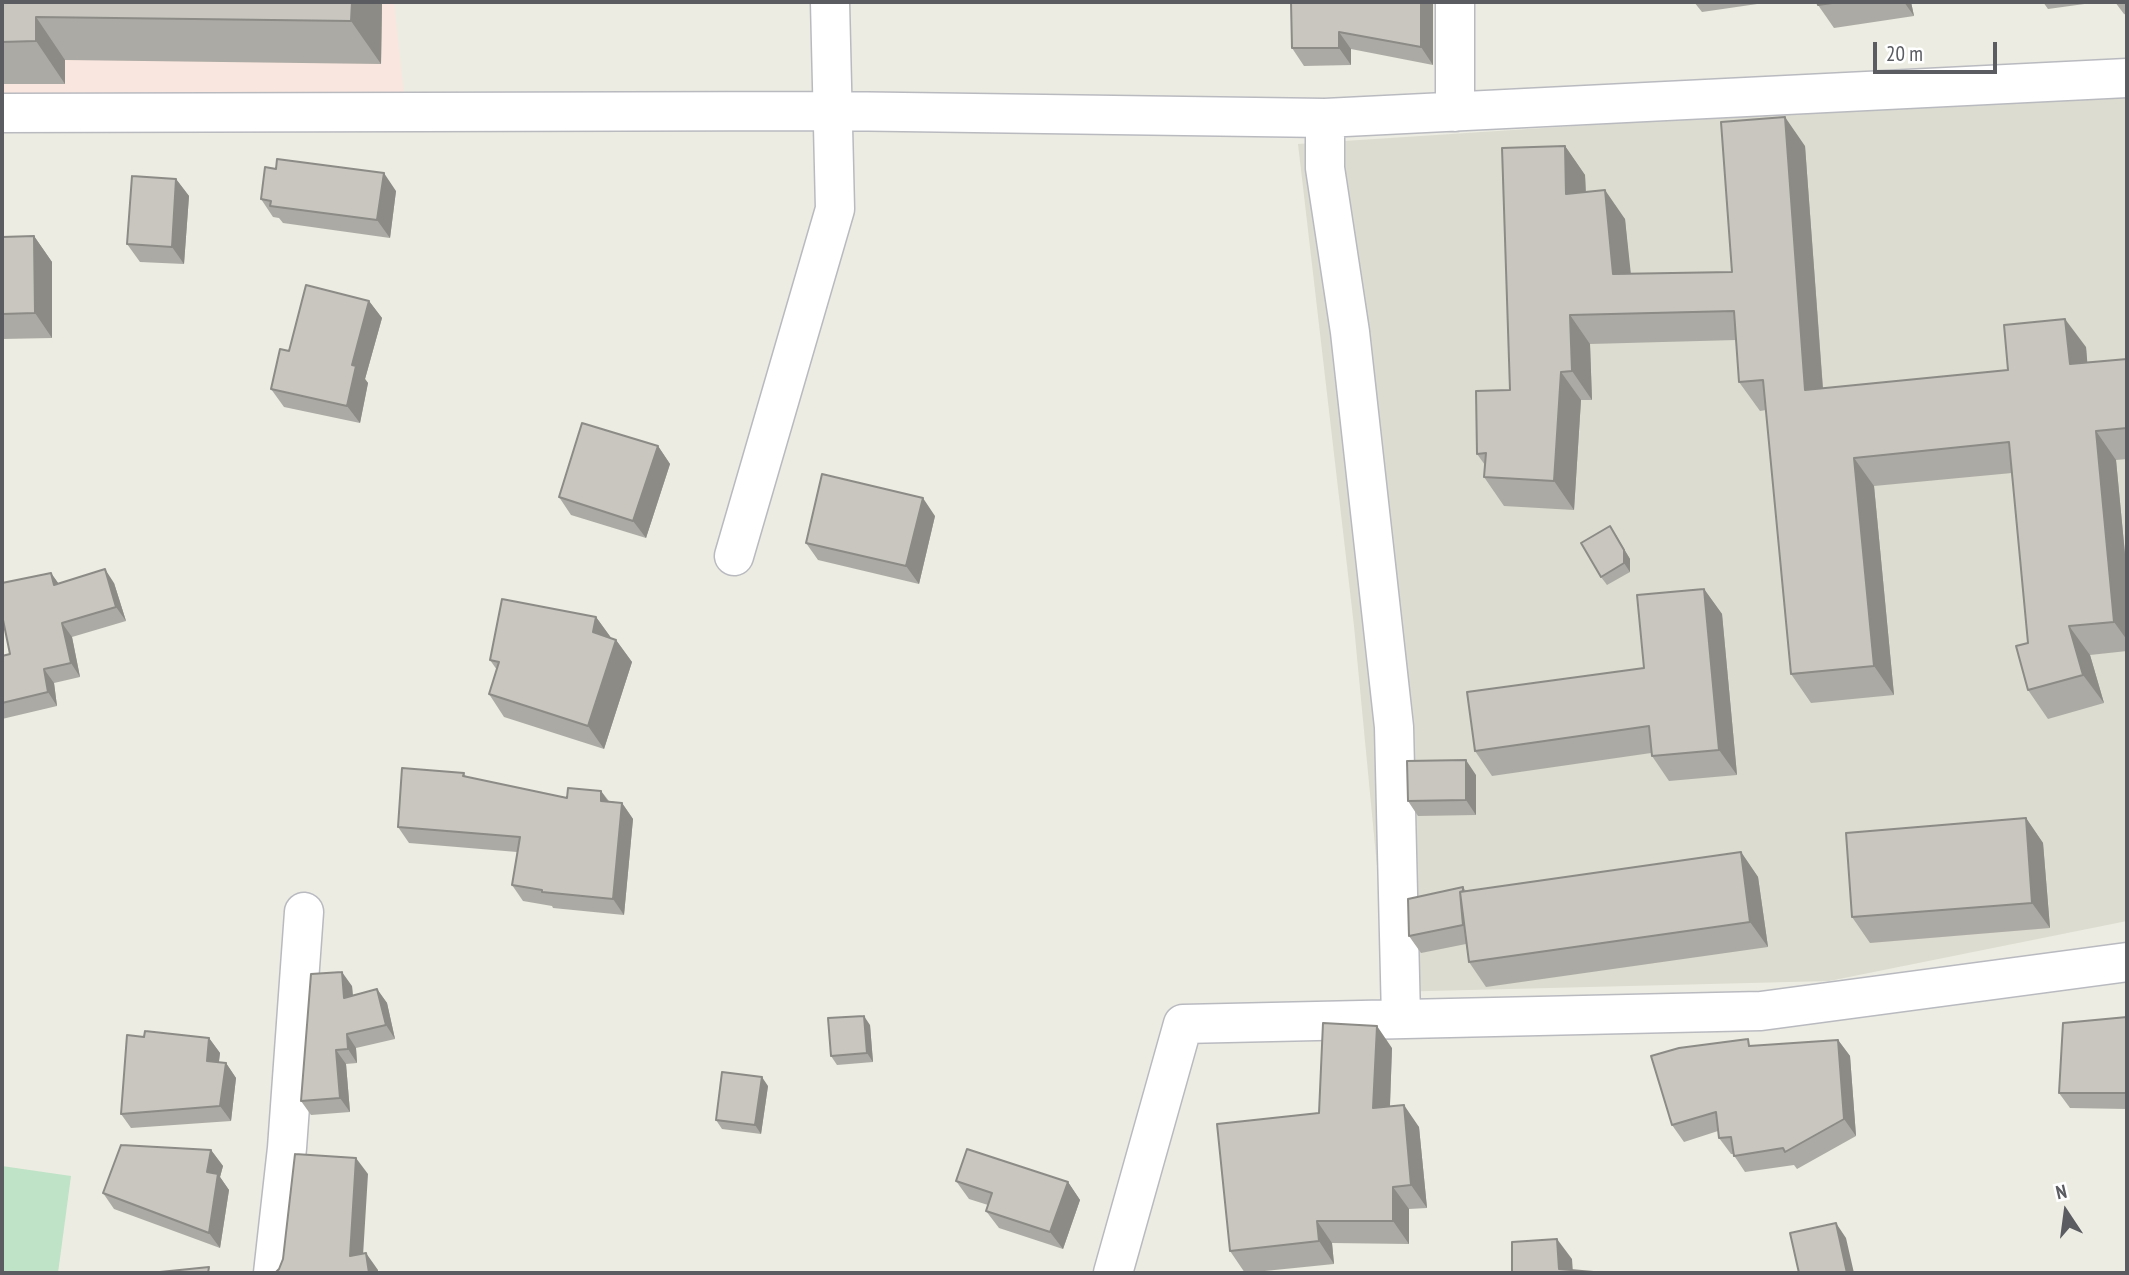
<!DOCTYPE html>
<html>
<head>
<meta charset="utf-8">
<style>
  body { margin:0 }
  #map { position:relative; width:2129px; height:1275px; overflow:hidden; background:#ecece2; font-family:"PT Sans Narrow",sans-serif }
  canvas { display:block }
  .frame { position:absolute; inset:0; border:4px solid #5a5c62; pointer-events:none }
  .north { position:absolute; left:2031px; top:1177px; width:70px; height:70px; -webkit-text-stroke:5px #fff; paint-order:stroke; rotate:347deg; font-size:19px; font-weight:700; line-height:28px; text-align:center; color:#5a5c62 }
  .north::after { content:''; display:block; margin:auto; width:24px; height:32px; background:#5a5c62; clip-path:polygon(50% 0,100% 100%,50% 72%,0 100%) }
  .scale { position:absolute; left:1873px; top:42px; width:124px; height:32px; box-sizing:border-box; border:4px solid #5a5c62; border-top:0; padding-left:9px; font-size:21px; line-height:24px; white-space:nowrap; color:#5a5c62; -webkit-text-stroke:5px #fff; paint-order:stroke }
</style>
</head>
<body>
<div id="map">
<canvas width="2129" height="1275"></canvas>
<div class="frame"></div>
<div class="north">N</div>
<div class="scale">20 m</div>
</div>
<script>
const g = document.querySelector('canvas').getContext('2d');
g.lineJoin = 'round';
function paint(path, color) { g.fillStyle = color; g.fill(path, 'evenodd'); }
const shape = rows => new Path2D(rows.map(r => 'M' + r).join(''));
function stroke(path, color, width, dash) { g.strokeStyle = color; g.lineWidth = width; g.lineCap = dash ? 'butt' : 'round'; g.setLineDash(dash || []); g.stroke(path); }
paint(shape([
  [2127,90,2127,921,1829,981,1389,992,1354,626,1298,144]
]), '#dcdcd0');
paint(shape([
  [2,2,394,2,405,103,2,102]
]), '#f9e6de');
paint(shape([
  [2,1166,71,1176,58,1273,2,1273]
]), '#bfe3c7');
const street = shape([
  [1455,112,1455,2],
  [2,113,833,111,1325,118,2127,78],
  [1325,118,1325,168,1350,332,1394,727,1401,1018],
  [734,556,835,209,830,2],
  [273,1273,287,1148,304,912],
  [1113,1273,1183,1024,1761,1011,2127,962]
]);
stroke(street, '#b9bac0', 41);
stroke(street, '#fff', 38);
paint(shape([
  [2,2,382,2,381,64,65,60,65,84,2,84],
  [1291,2,1433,2,1433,65,1351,49,1351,65,1304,66,1292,48],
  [1694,2,1771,2,1702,12],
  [1817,2,1911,2,1914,16,1834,28,1818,5],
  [2043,2,2099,2,2048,9],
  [2115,2,2127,2,2127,15,2124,14],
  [1565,146,1585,175,1586,192,1625,219,1630,274,1732,272,1805,146,1823,388,2008,370,2086,347,2087,362,2127,359,2127,459,2116,460,2127,575,2127,651,2090,655,2104,703,2048,719,2028,690,2028,643,2012,473,1874,486,1894,695,1811,703,1791,674,1766,410,1760,411,1739,382,1736,340,1590,344,1592,400,1581,400,1574,510,1504,506,1484,477,1485,465,1477,454,1510,390],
  [176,179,189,196,184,264,140,262,127,244],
  [396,191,390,238,283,223,279,218,273,217,261,199],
  [34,236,52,262,52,338,2,339,2,237],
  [369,301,382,318,365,379,368,383,360,423,284,407,271,389,289,351],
  [658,446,670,464,646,538,571,515,559,497],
  [935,516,919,584,818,560,806,543],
  [1616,535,1630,559,1630,572,1607,585,1601,577],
  [51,573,58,583,114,583,126,621,72,637,80,677,54,683,57,706,2,719,2,656,10,654],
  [1704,589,1722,614,1737,775,1669,781,1652,756,1651,753,1492,776,1475,751,1644,668],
  [596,617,611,638,616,640,632,662,604,749,504,717,489,694,497,670,490,660],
  [464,773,466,777,567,798,601,791,609,801,622,803,633,819,624,915,553,908,552,906,523,901,512,885,517,852,409,843,398,827],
  [1476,775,1476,815,1418,816,1408,801],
  [2026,818,2043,843,2050,928,1870,943,1852,917],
  [1741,852,1758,877,1768,947,1486,987,1469,962,1466,944,1421,953,1409,936,1463,887,1466,891],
  [352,986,353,995,377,989,387,1003,395,1039,356,1048,357,1063,346,1064,350,1112,311,1115,301,1101],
  [2127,1017,2127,1109,2070,1108,2059,1093],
  [870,1025,873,1062,837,1065,831,1056],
  [144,1037,209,1038,220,1053,219,1062,226,1063,236,1078,231,1121,131,1128,121,1114],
  [1838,1040,1850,1056,1856,1136,1797,1169,1794,1165,1745,1172,1733,1154,1731,1154,1719,1138,1718,1131,1684,1142,1672,1125,1753,1046],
  [1392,1048,1390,1106,1419,1127,1427,1208,1409,1209,1409,1244,1332,1243,1334,1264,1245,1273,1230,1251,1319,1113],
  [768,1086,761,1134,722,1129,716,1120],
  [211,1150,223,1166,220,1177,229,1190,220,1248,114,1209,103,1193],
  [956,1181,1068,1182,1080,1200,1063,1249,999,1228,986,1211,988,1205,969,1199]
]), '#acaaa4');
paint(shape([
  [352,2,382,2,381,64,351,21],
  [1421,2,1433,2,1433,65,1421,47],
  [1904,2,1911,2,1914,16],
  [36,17,65,60,65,84,36,41],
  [1339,32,1351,49,1351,65,1339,48],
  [1785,117,1805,146,1825,418,1805,390],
  [1565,146,1585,175,1587,223,1566,194],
  [384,173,396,191,390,238,377,220],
  [176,179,189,196,184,264,172,247],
  [1605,190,1625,219,1634,303,1613,274],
  [34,236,52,262,52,338,35,313],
  [369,301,382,318,365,379,368,383,360,423,347,406,352,365],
  [1570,315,1590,344,1592,400,1572,371],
  [2065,319,2086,347,2090,393,2070,364],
  [1561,372,1581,400,1574,510,1554,481],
  [2096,431,2116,460,2127,575,2127,640,2114,622],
  [658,446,670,464,646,538,633,521],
  [1854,458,1874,486,1894,695,1874,666],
  [923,498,935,516,919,584,906,566],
  [1610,526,1630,559,1630,572,1624,563],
  [105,569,114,583,126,621,116,607],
  [51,573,61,587,54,585],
  [1704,589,1722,614,1737,775,1719,750],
  [596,617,612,639,593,632],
  [62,623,72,637,80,677,71,663],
  [2069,626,2090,655,2104,703,2083,675],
  [616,640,632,662,604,749,588,726],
  [44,669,54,683,57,706,48,692],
  [1466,760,1476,775,1476,815,1466,800],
  [601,791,612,807,601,801],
  [622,803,633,819,624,915,613,899],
  [2026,818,2043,843,2050,928,2032,903],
  [1741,852,1758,877,1768,947,1750,922],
  [342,972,352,986,354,1012,344,998],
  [377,989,387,1003,395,1039,386,1025],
  [864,1016,870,1025,873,1062,867,1053],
  [1377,1026,1392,1048,1389,1130,1373,1108],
  [347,1034,356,1048,357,1063,348,1049],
  [209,1038,220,1053,217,1075,207,1061],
  [1838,1040,1850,1056,1856,1136,1844,1119],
  [336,1050,346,1064,350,1112,340,1098],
  [226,1063,236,1078,231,1121,220,1106],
  [762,1077,768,1086,761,1134,755,1125],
  [1404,1105,1419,1127,1427,1208,1411,1185],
  [211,1150,223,1166,220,1177,229,1190,220,1248,209,1233,207,1172],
  [356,1158,368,1174,362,1272,350,1256],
  [1068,1182,1080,1200,1063,1249,1050,1232],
  [1393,1187,1409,1209,1409,1244,1393,1221],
  [1317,1221,1332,1243,1334,1264,1319,1241],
  [1836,1223,1846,1238,1854,1273,1847,1273],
  [1557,1239,1572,1259,1573,1273,1559,1269],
  [366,1253,378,1270,378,1273,369,1273]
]), '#8c8b86');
const building = shape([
  [2,2,352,2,351,21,36,17,36,41,2,42,2,2],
  [1291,2,1421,2,1421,47,1339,32,1339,48,1292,48,1291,2],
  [1817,2,1839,2,1818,5,1817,2],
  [1785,117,1805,390,2008,370,2004,325,2065,319,2070,364,2127,359,2127,428,2096,431,2114,622,2069,626,2083,675,2028,690,2016,646,2028,643,2009,442,1854,458,1874,666,1791,674,1763,380,1739,382,1734,311,1570,315,1572,371,1561,372,1554,481,1484,477,1486,453,1477,454,1476,391,1510,390,1502,148,1565,146,1566,194,1605,190,1613,274,1732,272,1721,122,1785,117],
  [277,159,384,173,377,220,270,206,271,201,261,199,265,167,276,169,277,159],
  [132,176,176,179,172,247,127,244,132,176],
  [34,236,35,313,2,314,2,237,34,236],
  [306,285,369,301,352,365,356,366,347,406,271,389,280,349,289,351,306,285],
  [582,423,658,446,633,521,559,497,582,423],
  [822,474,923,498,906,566,806,543,822,474],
  [1610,526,1624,550,1624,563,1601,577,1581,543,1610,526],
  [105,569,116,607,62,623,71,663,44,669,48,692,2,703,2,656,10,654,2,615,2,583,51,573,54,585,105,569],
  [1704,589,1719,750,1652,756,1649,726,1475,751,1467,692,1644,668,1637,595,1704,589],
  [502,599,596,617,593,632,616,640,588,726,489,694,499,662,490,660,502,599],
  [1466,760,1466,800,1408,801,1407,761,1466,760],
  [402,768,464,773,463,776,567,798,568,788,601,791,601,801,622,803,613,899,542,892,542,890,512,885,520,837,398,827,402,768],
  [2026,818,2032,903,1852,917,1846,833,2026,818],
  [1741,852,1750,922,1469,962,1460,892,1741,852],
  [1463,887,1463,891,1460,892,1463,925,1409,936,1408,899,1463,887],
  [342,972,344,998,377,989,386,1025,347,1034,348,1049,336,1050,340,1098,301,1101,311,974,342,972],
  [864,1016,867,1053,831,1056,828,1018,864,1016],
  [2127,1017,2127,1093,2059,1093,2063,1023,2127,1017],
  [1323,1023,1377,1026,1373,1108,1404,1105,1411,1185,1393,1187,1393,1221,1317,1221,1319,1241,1230,1251,1217,1124,1319,1113,1323,1023],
  [145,1031,209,1038,207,1061,226,1063,220,1106,121,1114,127,1035,144,1037,145,1031],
  [1748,1039,1749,1046,1838,1040,1844,1119,1785,1152,1783,1148,1734,1156,1731,1137,1719,1138,1716,1112,1672,1125,1651,1056,1679,1048,1748,1039],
  [722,1072,762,1077,755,1125,716,1120,722,1072],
  [121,1145,211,1150,207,1172,218,1174,209,1233,103,1193,121,1145],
  [967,1149,1068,1182,1050,1232,986,1211,992,1193,956,1181,967,1149],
  [295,1154,356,1158,350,1256,366,1253,369,1273,275,1273,279,1269,283,1259,295,1154],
  [1836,1223,1847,1273,1799,1273,1790,1233,1836,1223],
  [1557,1239,1559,1269,1605,1273,1512,1273,1512,1242,1557,1239],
  [209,1267,208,1273,150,1273,209,1267]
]);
paint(building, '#c8c6bf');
stroke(building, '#8c8b86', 2);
</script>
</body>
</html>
